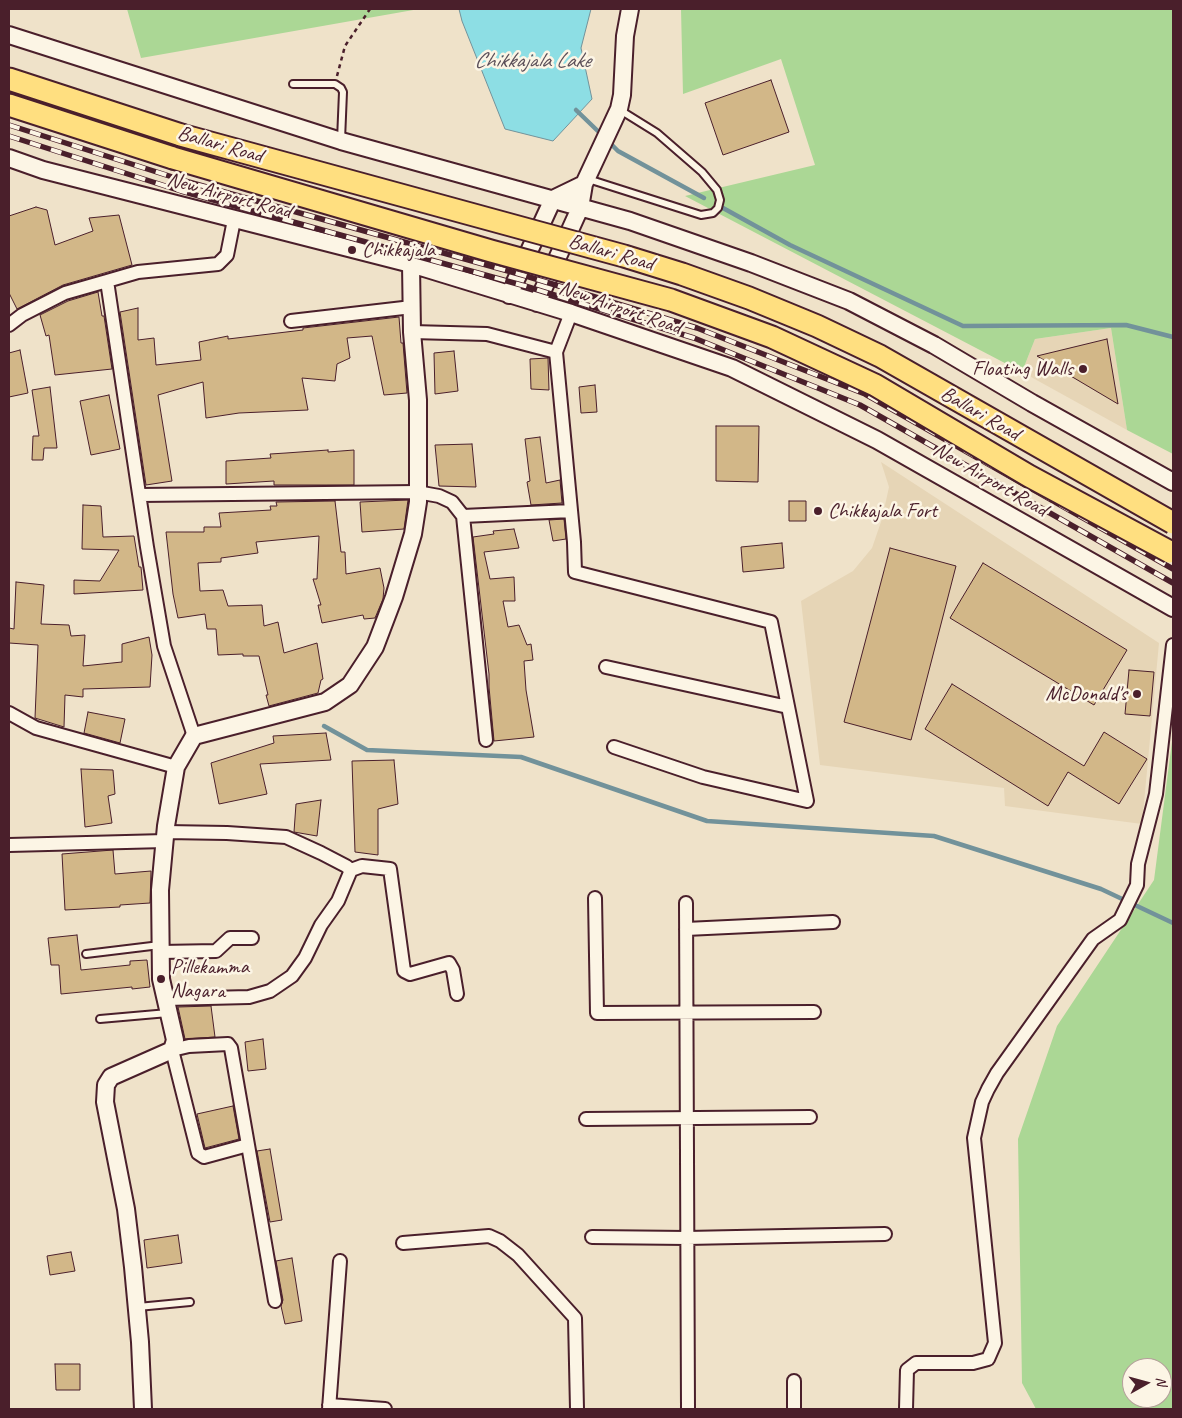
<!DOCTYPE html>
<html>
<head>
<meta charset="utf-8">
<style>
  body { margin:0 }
  #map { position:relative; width:1182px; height:1418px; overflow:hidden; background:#efe2c9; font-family:Caveat,sans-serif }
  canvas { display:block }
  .frame { position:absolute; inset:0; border:10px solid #4a1f2b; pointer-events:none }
  .north { position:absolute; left:1122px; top:1358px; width:50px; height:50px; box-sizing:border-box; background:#fcf5e5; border:1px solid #b59f9b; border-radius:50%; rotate:83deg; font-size:14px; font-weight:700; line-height:20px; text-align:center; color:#4a1f2b }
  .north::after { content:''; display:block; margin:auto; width:18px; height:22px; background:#4a1f2b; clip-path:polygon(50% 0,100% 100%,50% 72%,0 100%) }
</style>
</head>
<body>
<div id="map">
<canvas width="1182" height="1418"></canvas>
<div class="frame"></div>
<div class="north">N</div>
</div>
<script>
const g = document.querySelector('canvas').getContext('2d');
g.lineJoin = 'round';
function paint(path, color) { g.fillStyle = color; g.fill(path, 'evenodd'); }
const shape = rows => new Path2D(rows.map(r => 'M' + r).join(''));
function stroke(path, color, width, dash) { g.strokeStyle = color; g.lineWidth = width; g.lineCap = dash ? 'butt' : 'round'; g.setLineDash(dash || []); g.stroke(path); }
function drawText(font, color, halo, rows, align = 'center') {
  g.font = font + ' Caveat,sans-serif'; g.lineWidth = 5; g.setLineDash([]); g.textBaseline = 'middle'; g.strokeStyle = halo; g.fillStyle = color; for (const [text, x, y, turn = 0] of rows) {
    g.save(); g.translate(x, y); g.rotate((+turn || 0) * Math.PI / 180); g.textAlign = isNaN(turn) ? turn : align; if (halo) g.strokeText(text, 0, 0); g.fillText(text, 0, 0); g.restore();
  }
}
paint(shape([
  [1111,328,1127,430,1022,372,1035,339],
  [881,462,1159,643,1142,824,1005,806,1004,788,820,765,801,601,853,571,872,548,882,519,889,487]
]), '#e6d5b6');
paint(shape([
  [127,9,419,9,141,58],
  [681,9,1173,9,1173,454,1127,430,1111,328,1035,339,1022,372,685,196,815,165,781,59,683,94],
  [1173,734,1173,1409,1036,1409,1022,1383,1018,1139,1057,1026,1154,880],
  [1132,1368,1162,1368,1162,1398,1132,1398]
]), '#abd795');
const water = shape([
  [459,9,591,9,581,48,592,99,553,141,505,129,462,21,459,9]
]);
paint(water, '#8ddee4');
stroke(water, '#72929a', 1);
stroke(shape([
  [576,110,603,136],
  [608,141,618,151,704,198],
  [723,208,790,245,963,326,1126,325,1173,337],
  [324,726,367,750,521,757,707,821,934,836,1101,889,1173,923]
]), '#72929a', 4.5);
const building = shape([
  [771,80,789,132,723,155,705,103,771,80],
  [36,207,47,210,55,245,93,231,89,218,119,215,132,265,63,285,17,309,9,293,9,216,36,207],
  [98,292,102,316,104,316,112,369,55,375,49,335,46,336,40,315,68,301,98,292],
  [138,308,138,340,154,338,156,365,201,360,199,342,228,336,228,339,303,330,303,328,399,317,401,343,403,343,407,393,384,395,372,336,347,338,350,358,337,364,335,381,302,378,308,410,239,413,206,418,203,382,158,395,172,481,146,485,120,312,138,308],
  [1107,339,1118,404,1037,356,1107,339],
  [20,350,28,393,9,397,9,353,20,350],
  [454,351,458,391,435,394,434,353,454,351],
  [548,358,549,390,531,389,530,359,548,358],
  [595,385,597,412,581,413,579,387,595,385],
  [50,387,57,448,44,448,43,460,32,460,33,436,39,436,32,390,50,387],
  [109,395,120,449,91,455,80,401,109,395],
  [716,426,759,426,758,482,716,481,716,426],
  [540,437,546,483,560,480,562,503,531,505,527,482,530,481,525,439,540,437],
  [472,444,476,487,439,486,435,445,472,444],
  [328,450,328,452,354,450,354,485,274,485,274,481,226,484,226,461,271,458,270,454,286,453,328,450],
  [408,500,404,529,362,532,360,502,408,500],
  [335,501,341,552,345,552,346,574,380,568,384,588,383,599,375,618,364,619,363,615,322,623,318,605,321,605,313,579,317,579,319,536,256,542,258,553,221,558,221,562,198,563,200,591,223,590,228,606,262,605,264,626,278,622,284,653,317,643,323,679,321,680,318,693,269,706,266,695,268,695,259,656,243,656,243,654,218,655,216,629,207,629,205,614,178,618,173,594,166,532,204,532,204,527,221,527,219,513,271,510,270,506,277,506,276,502,335,501],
  [789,501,806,501,806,521,789,521,789,501],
  [83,505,101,506,103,537,134,536,139,567,141,567,143,590,74,594,74,580,100,581,119,550,82,549,83,505],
  [564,519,566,539,553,541,549,520,564,519],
  [514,529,519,548,484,552,490,579,514,577,515,601,503,601,508,627,519,625,527,645,531,644,533,660,524,661,526,690,534,737,494,741,489,687,489,674,473,537,494,534,493,531,514,529],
  [782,543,784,568,743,572,741,547,782,543],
  [890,548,956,566,911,740,844,722,890,548],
  [983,563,1127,650,1094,705,950,618,983,563],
  [16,582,44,585,41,624,69,625,71,636,85,635,83,666,122,662,122,644,149,637,152,655,150,687,83,689,83,697,65,695,64,727,35,718,38,645,9,643,9,628,14,629,16,582],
  [1129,670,1154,672,1150,716,1125,714,1129,670],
  [952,684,1084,766,1104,732,1147,759,1119,804,1068,772,1048,806,925,729,952,684],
  [88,712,125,719,120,743,84,733,88,712],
  [326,733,331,760,260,764,267,794,219,804,211,763,274,743,273,736,326,733],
  [394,760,398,804,378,809,378,855,355,852,352,761,394,760],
  [81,769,113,770,115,794,108,796,112,823,85,827,81,769],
  [321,800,317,836,294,832,296,804,321,800],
  [113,850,115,874,151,871,150,903,120,905,120,907,65,910,62,854,113,850],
  [77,935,81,970,130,965,130,961,147,960,150,987,132,989,132,987,61,994,59,965,51,965,48,938,77,935],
  [211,1006,215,1037,185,1039,178,1007,211,1006],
  [263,1039,266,1069,248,1071,245,1042,263,1039],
  [233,1106,239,1139,205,1148,197,1114,233,1106],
  [270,1149,282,1220,270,1222,257,1151,270,1149],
  [178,1235,182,1263,147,1268,144,1240,178,1235],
  [71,1252,75,1271,50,1275,47,1256,71,1252],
  [292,1258,302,1321,285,1324,281,1306,283,1300,276,1261,292,1258],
  [55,1364,80,1364,80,1390,56,1390,55,1364]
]);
paint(building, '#d2b788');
stroke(building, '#4a1f2b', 1);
const service = shape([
  [293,84,335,84,341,88,343,92,341,140],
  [588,179,701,215,713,213,718,208,720,200,717,190,702,172,657,133,620,110],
  [86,954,160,945],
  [100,1019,168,1013],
  [138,1307,190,1302]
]);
const minor = shape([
  [571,313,556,352,574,542,575,572,771,622,807,801,703,777,614,747],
  [291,321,412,307],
  [9,325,22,315,65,293,107,281],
  [412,332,487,334,556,352],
  [140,495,417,492,439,496,452,502,463,516,486,740],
  [463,516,571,511],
  [606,667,788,707],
  [9,713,36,728,176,767],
  [194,736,164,646,147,547,107,281,138,272,218,264,227,255,234,220],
  [166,832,227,833,286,837,321,853,346,866,351,870],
  [9,845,165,841],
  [595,898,597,1013,814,1012],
  [686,903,688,1409],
  [686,929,833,922],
  [161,952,216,951,230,938,252,938],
  [166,999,249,997,270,991,292,976,305,958,321,925,338,901,351,870,362,866,390,869,404,971,410,974,449,963,453,970,457,994],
  [586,1119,810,1117],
  [248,1145,204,1157,198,1153,172,1050,189,1046,228,1044,231,1048,248,1145,275,1301],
  [592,1237,687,1238,885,1234],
  [403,1243,489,1236,500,1241,518,1255,575,1318,577,1409],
  [794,1381,794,1409],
  [329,1405,385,1409],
  [329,1409,340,1261],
  [906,1409,907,1370,916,1363,973,1363,988,1359,995,1343,974,1138,982,1102,988,1089,997,1073,1093,939,1120,920,1137,885,1138,864,1156,794,1173,645]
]);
const tertiary = shape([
  [9,35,341,141,630,221,751,263,849,301,934,345,1032,403,1173,482],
  [9,158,43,170,411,264,571,313,732,368,877,440,1173,608],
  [509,295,553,199,584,184],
  [537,303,580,208,584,184,619,109,622,95,625,36,630,9],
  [143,1409,140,1342,133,1267,126,1209,105,1102,106,1085,111,1077,172,1050,175,1040,161,979,160,890,166,826,176,767,194,736,325,702,350,685,375,647,394,597,413,534,418,502,418,400,412,332,411,264]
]);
const trunk = shape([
  [9,79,181,135],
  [9,105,173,158]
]);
stroke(service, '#4a1f2b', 10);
stroke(minor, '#4a1f2b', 16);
stroke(tertiary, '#4a1f2b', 20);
stroke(trunk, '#4a1f2b', 25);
stroke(shape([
  [337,76,345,46,370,9]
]), '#4a1f2b', 2.5, [4, 4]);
stroke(service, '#fcf5e5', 6);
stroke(minor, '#fcf5e5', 12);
stroke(tertiary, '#fcf5e5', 16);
stroke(trunk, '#ffdf80', 21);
const rail = shape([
  [9,125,185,181,526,276,697,328,865,394,1173,569],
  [9,136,181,191,525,286,694,338,860,405,1173,583]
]);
stroke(rail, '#4a1f2b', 5.5);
stroke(rail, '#fcf5e5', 4, [11]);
const trunkBridge = shape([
  [181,135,624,256,682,274,749,298,817,326,880,356,1173,523],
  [173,158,491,251,671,300,772,337,875,385,1029,476,1170,552]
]);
stroke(trunkBridge, '#4a1f2b', 25, []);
stroke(trunkBridge, '#ffdf80', 21);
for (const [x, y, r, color] of [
  [352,250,5,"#4a1f2b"],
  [1083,369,5,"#4a1f2b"],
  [818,511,5,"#4a1f2b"],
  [1137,694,5,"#4a1f2b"],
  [161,979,5,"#4a1f2b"]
]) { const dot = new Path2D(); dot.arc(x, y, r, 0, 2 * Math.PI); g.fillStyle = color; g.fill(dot); stroke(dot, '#fcf5e5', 2); }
drawText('21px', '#4a1f2b', '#fcf5e5', [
  ["Ballari Road",220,145,16],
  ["New Airport Road",229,196,15],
  ["Ballari Road",611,253,16],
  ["New Airport Road",620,308,19],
  ["Ballari Road",980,414,30],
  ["New Airport Road",990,480,30]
]);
drawText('21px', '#4a1f2b', '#fcf5e5', [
  ["Chikkajala",362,250],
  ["Floating Walls",1073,369,"right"],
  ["Chikkajala Fort",828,511],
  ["McDonald's",1127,694,"right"],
  ["Pillekamma",171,967],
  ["Nagara",171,991]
], 'left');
drawText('italic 22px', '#5b4f59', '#fcf5e5', [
  ["Chikkajala Lake",532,61]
]);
</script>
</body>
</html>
